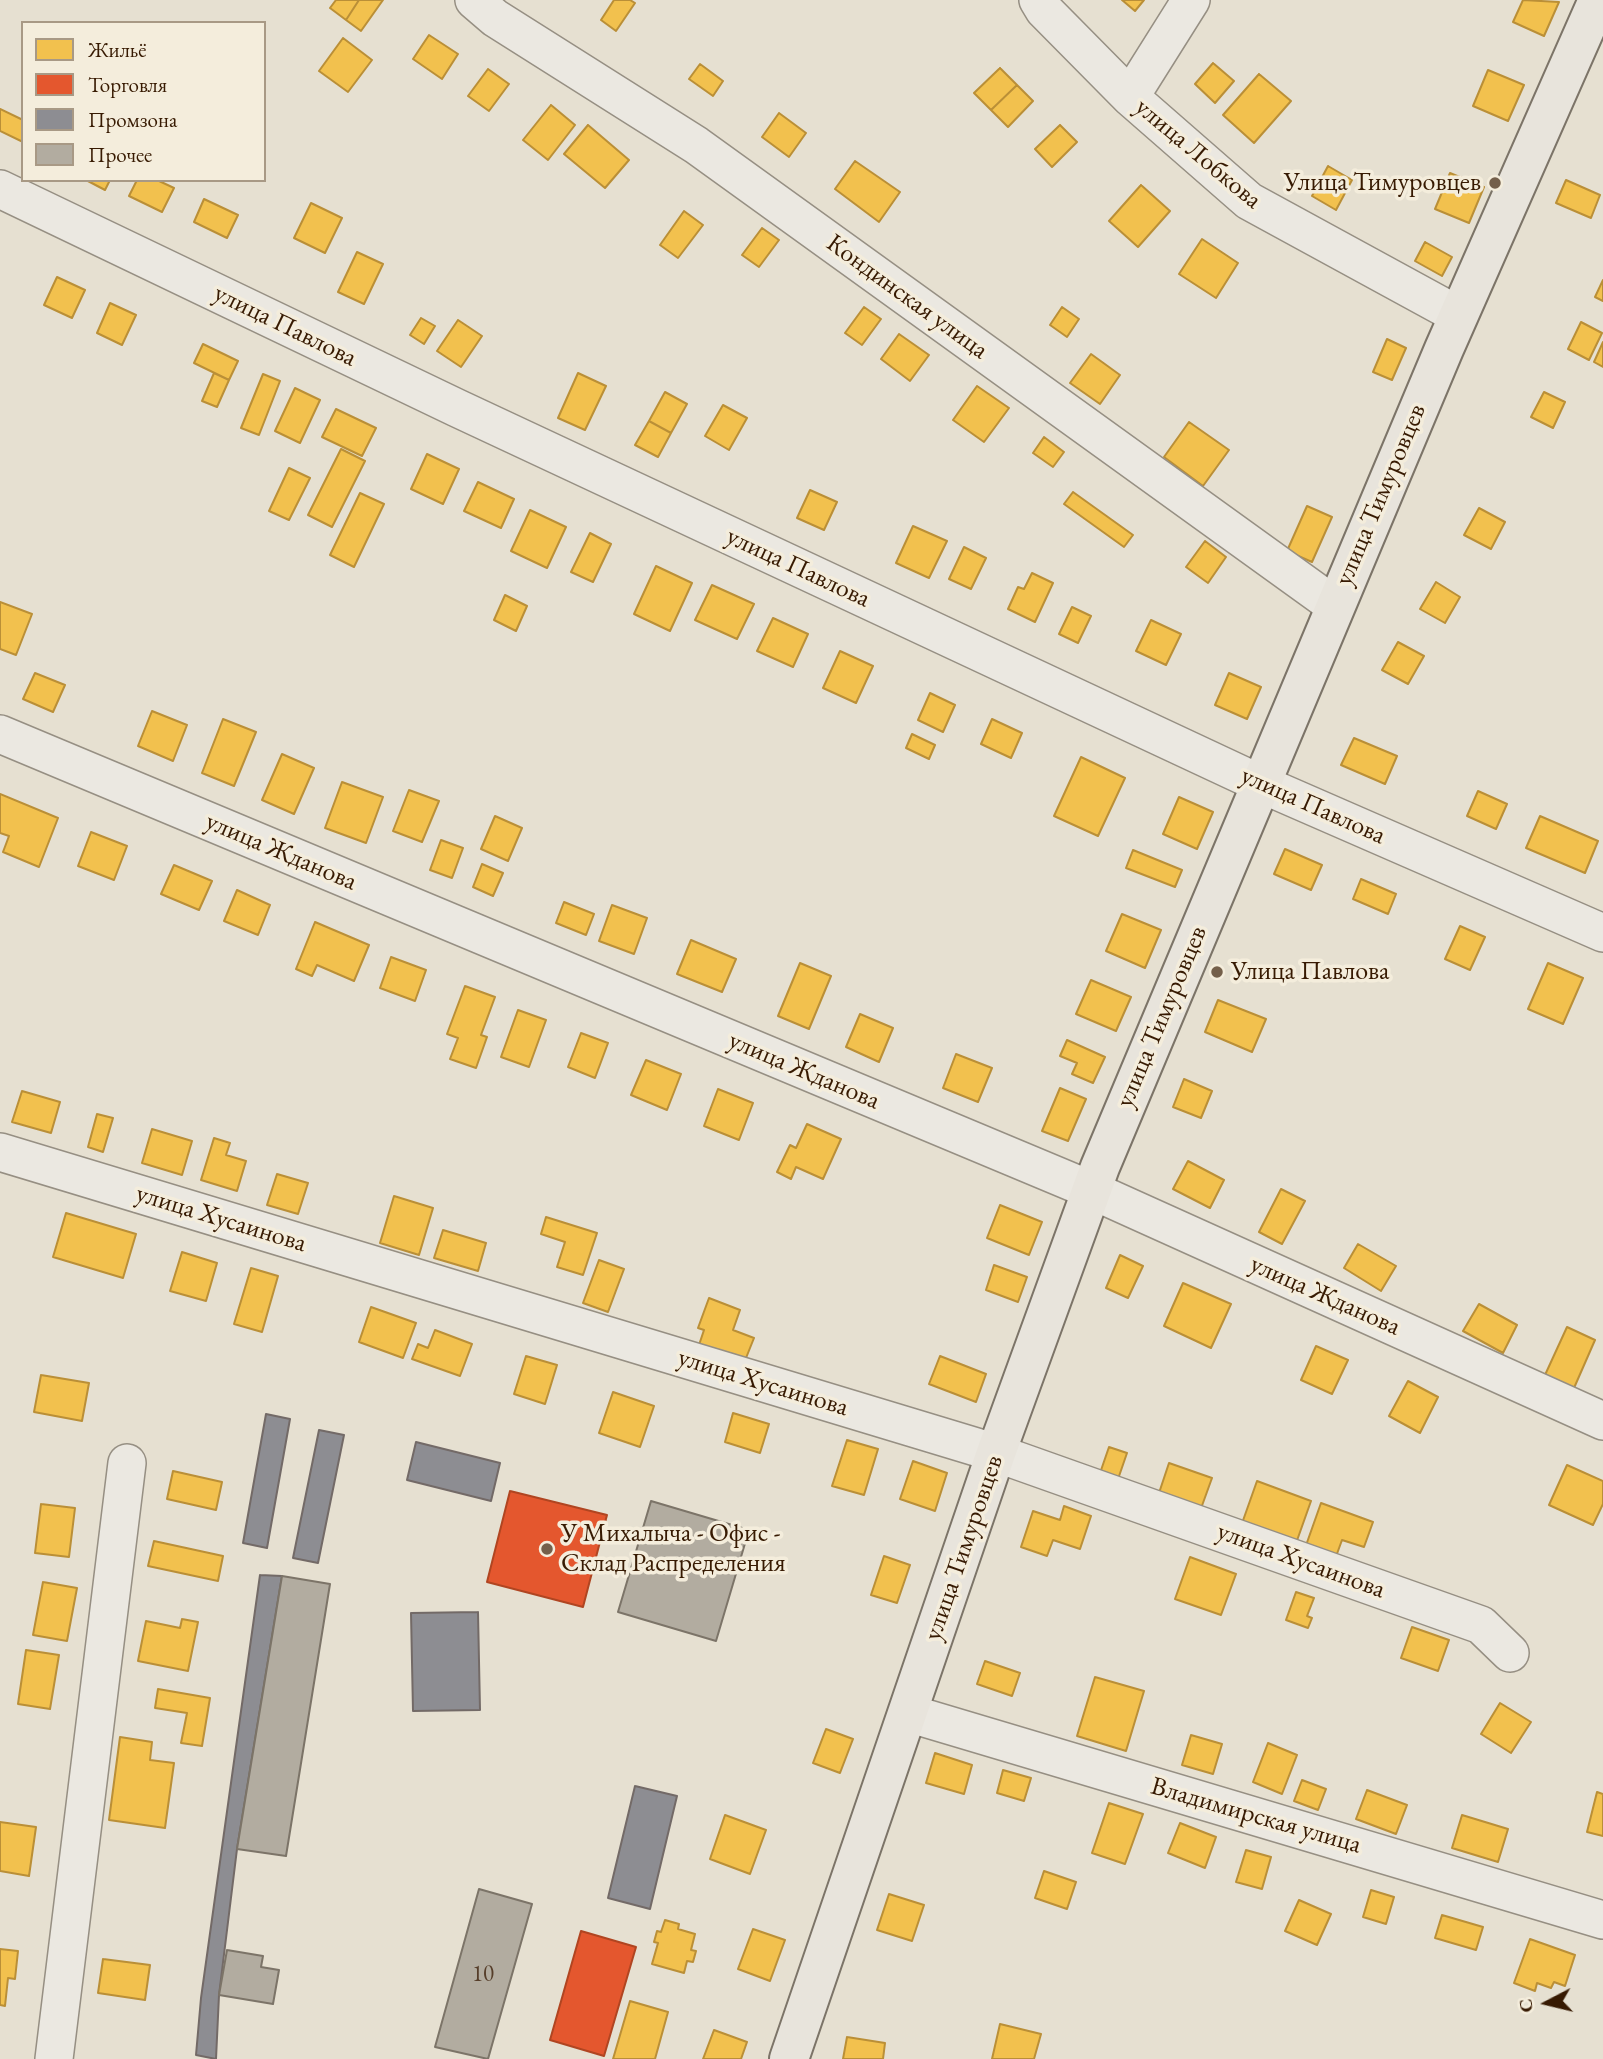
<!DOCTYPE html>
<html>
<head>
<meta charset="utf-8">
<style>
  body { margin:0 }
  #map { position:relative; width:1603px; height:2059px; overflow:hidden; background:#e6e0d1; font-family:"EB Garamond",serif }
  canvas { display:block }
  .legend { position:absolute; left:21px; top:21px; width:245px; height:161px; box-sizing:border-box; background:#f4eddc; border:2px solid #a89985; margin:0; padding:9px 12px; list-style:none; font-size:21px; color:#371a02 }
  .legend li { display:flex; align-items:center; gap:14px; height:35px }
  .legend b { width:35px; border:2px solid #a89985 }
  .north { position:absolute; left:1512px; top:1968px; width:70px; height:70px; -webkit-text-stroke:5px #f4eddc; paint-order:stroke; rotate:263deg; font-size:19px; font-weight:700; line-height:28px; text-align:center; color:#371a02 }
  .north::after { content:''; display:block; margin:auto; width:24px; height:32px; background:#371a02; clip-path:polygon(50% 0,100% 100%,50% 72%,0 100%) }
</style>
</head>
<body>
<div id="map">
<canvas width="1603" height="2059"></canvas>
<ul class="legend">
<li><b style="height:19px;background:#f2c14e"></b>Жильё</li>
<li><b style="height:19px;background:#e4572e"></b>Торговля</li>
<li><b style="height:19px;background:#8d8d92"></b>Промзона</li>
<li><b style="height:19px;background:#b2aca0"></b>Прочее</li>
</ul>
<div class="north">С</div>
</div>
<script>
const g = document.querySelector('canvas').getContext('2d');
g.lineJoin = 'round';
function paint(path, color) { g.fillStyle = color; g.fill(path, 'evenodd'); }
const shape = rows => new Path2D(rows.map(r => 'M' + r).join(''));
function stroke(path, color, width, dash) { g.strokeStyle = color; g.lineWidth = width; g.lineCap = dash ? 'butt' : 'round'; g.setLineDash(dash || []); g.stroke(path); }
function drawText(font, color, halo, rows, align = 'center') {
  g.font = font + ' "EB Garamond",serif'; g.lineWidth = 7; g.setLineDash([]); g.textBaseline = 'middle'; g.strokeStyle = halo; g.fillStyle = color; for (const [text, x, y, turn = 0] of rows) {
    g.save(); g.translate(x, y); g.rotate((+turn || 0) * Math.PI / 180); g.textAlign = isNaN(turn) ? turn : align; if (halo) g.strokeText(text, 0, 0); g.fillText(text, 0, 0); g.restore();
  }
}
const homes = shape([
  [336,0,359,0,346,20,330,8,336,0],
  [359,0,383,0,361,31,346,20,359,0],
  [614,0,630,0,635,3,616,31,601,20,614,0],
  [1122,0,1144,0,1135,11,1122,0],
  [1523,0,1559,2,1544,36,1513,22,1523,0],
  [429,35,458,54,442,79,413,59,429,35],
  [343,38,372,60,348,92,319,71,343,38],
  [1213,63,1234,81,1215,103,1195,84,1213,63],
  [700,64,723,81,713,96,689,79,700,64],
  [1000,68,1017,85,991,110,974,93,1000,68],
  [488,69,509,84,489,111,468,96,488,69],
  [1488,70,1524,85,1508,121,1473,106,1488,70],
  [1259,74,1291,101,1254,143,1223,115,1259,74],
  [1017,85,1033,101,1008,127,991,110,1017,85],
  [551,105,575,125,548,160,523,140,551,105],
  [0,109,23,120,23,142,0,131,0,109],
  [779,113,806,133,789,157,762,137,779,113],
  [588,125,629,160,605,188,564,154,588,125],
  [1060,125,1077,142,1052,167,1035,149,1060,125],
  [855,161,900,192,879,222,835,189,855,161],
  [1328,166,1352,180,1336,210,1312,196,1328,166],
  [1450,173,1484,187,1469,223,1435,209,1450,173],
  [86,180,110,180,105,190,86,180],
  [137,180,157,180,174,188,162,212,129,196,137,180],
  [1566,180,1600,195,1591,218,1556,203,1566,180],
  [1141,185,1170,211,1138,247,1109,221,1141,185],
  [204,199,238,215,227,238,194,222,204,199],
  [311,203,342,218,325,253,294,238,311,203],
  [684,211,703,225,678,258,660,245,684,211],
  [762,228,779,240,759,267,742,255,762,228],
  [1202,239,1238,263,1216,298,1179,274,1202,239],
  [1425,242,1452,257,1442,276,1415,261,1425,242],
  [357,252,383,264,364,304,338,292,357,252],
  [57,277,85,290,72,318,44,305,57,277],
  [1603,280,1603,301,1595,297,1603,280],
  [110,303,136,315,122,345,97,333,110,303],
  [864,307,881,319,862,345,845,333,864,307],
  [1062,307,1079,319,1067,337,1050,325,1062,307],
  [421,318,435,326,424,344,410,335,421,318],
  [458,320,482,336,461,367,437,351,458,320],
  [1581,322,1602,333,1589,360,1568,349,1581,322],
  [899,334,929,355,910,381,881,359,899,334],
  [1387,339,1406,348,1392,380,1373,372,1387,339],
  [1603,342,1603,367,1594,362,1603,342],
  [203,344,238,361,229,380,194,363,203,344],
  [1091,354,1120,375,1100,404,1070,383,1091,354],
  [214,373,229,380,217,407,202,401,214,373],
  [578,373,606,386,585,430,558,418,578,373],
  [263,374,280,381,259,435,241,428,263,374],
  [977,386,1009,408,984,442,953,420,977,386],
  [295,388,320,400,300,443,275,431,295,388],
  [665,392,687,404,671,433,649,421,665,392],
  [1544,392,1565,402,1553,428,1531,417,1544,392],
  [723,405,747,418,729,450,705,436,723,405],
  [336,409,376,428,362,456,322,437,336,409],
  [649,421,671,433,658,457,635,445,649,421],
  [1189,422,1229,450,1203,486,1164,457,1189,422],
  [1044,437,1064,452,1053,467,1033,453,1044,437],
  [341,449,365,461,332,527,308,515,341,449],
  [427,454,459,469,443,504,411,489,427,454],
  [289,468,310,478,289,520,269,511,289,468],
  [478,482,514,499,501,528,464,511,478,482],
  [810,490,837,502,824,530,797,518,810,490],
  [1073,492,1133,535,1124,547,1064,504,1073,492],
  [360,493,384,504,354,567,330,555,360,493],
  [1307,506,1332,517,1312,562,1287,551,1307,506],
  [1479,508,1505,522,1491,549,1464,535,1479,508],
  [530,510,566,527,547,568,511,551,530,510],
  [913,526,947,541,929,578,896,563,913,526],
  [590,533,611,544,593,582,571,572,590,533],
  [1205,541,1226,557,1208,583,1186,567,1205,541],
  [964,547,986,558,971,589,949,579,964,547],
  [656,566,692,583,670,631,634,614,656,566],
  [1032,573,1053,583,1035,622,1008,609,1018,587,1024,589,1032,573],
  [1436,582,1460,597,1445,623,1420,609,1436,582],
  [712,585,754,604,737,639,695,620,712,585],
  [505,595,527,606,516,631,494,620,505,595],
  [0,602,32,614,16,655,0,649,0,602],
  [1072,607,1091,616,1078,643,1059,634,1072,607],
  [773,618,808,634,793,667,757,651,773,618],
  [1151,620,1181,634,1166,665,1136,651,1151,620],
  [1398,642,1424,656,1408,684,1382,670,1398,642],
  [840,651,873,666,856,703,823,688,840,651],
  [35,673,65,685,53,712,23,699,35,673],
  [1229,673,1261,687,1247,719,1215,705,1229,673],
  [930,693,955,705,943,732,918,720,930,693],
  [152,711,187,725,173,761,138,746,152,711],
  [223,719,256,732,234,786,202,773,223,719],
  [992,719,1022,733,1011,758,981,744,992,719],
  [912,734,935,745,929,759,906,748,912,734],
  [1354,738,1397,756,1385,784,1341,765,1354,738],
  [282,754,314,768,294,814,262,800,282,754],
  [1081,757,1125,778,1098,836,1054,816,1081,757],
  [342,782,383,797,366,843,325,828,342,782],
  [409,790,439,801,422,842,393,831,409,790],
  [1478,791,1507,804,1496,829,1467,816,1478,791],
  [0,794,58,818,39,867,3,852,9,836,0,833,0,794],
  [1179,797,1213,812,1197,849,1163,834,1179,797],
  [495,816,522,828,508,861,481,849,495,816],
  [1540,816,1598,841,1585,873,1526,848,1540,816],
  [91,832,127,846,114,880,78,866,91,832],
  [441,840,463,848,452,878,430,870,441,840],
  [1285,849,1322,865,1311,890,1274,874,1285,849],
  [1133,850,1182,870,1175,887,1126,868,1133,850],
  [482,864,503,873,493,896,473,887,482,864],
  [174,865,212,881,199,910,161,894,174,865],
  [1361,879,1396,894,1388,914,1353,899,1361,879],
  [237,890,270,905,258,935,224,921,237,890],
  [564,902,594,914,586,935,556,923,564,902],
  [612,905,647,918,634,954,599,941,612,905],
  [1122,914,1161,930,1145,968,1106,951,1122,914],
  [315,922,369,945,354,981,317,965,312,976,296,969,315,922],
  [1460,926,1485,937,1470,970,1445,959,1460,926],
  [691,940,736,959,722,992,677,974,691,940],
  [391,957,426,970,415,1001,380,988,391,957],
  [800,963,831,976,809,1029,778,1016,800,963],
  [1548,963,1583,978,1563,1024,1528,1009,1548,963],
  [1091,980,1131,997,1116,1031,1076,1014,1091,980],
  [465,986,495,997,481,1035,487,1037,476,1068,450,1059,458,1038,447,1034,465,986],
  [1218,1000,1266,1019,1252,1052,1205,1032,1218,1000],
  [518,1010,546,1020,529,1067,501,1057,518,1010],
  [860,1014,893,1028,879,1062,846,1047,860,1014],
  [581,1033,608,1043,595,1078,568,1067,581,1033],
  [1067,1040,1105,1057,1093,1083,1072,1074,1077,1063,1060,1056,1067,1040],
  [956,1054,992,1068,978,1102,943,1088,956,1054],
  [646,1060,681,1074,667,1110,631,1095,646,1060],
  [1184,1079,1212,1091,1201,1118,1173,1107,1184,1079],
  [1060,1088,1086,1099,1068,1141,1042,1131,1060,1088],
  [718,1089,753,1103,739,1140,704,1126,718,1089],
  [22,1091,60,1102,51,1133,12,1122,22,1091],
  [97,1114,113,1118,103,1152,88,1147,97,1114],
  [807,1124,841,1139,823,1179,796,1167,791,1179,777,1172,790,1145,796,1148,807,1124],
  [152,1129,192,1141,182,1175,142,1163,152,1129],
  [214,1138,230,1143,226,1155,246,1161,237,1191,201,1180,214,1138],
  [1188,1161,1224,1180,1210,1208,1173,1189,1188,1161],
  [277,1174,308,1183,298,1214,267,1205,277,1174],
  [1281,1189,1305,1201,1282,1244,1259,1232,1281,1189],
  [394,1196,433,1208,419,1255,380,1243,394,1196],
  [1000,1205,1042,1222,1029,1255,987,1238,1000,1205],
  [66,1213,136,1234,123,1278,53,1257,66,1213],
  [546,1217,597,1233,583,1275,557,1267,565,1242,541,1234,546,1217],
  [443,1230,486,1243,478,1271,434,1258,443,1230],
  [1358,1244,1396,1266,1381,1291,1344,1268,1358,1244],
  [182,1252,217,1263,206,1301,170,1291,182,1252],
  [1120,1255,1143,1266,1128,1298,1106,1288,1120,1255],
  [599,1260,624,1269,608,1312,583,1303,599,1260],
  [994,1265,1027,1277,1018,1302,986,1290,994,1265],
  [251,1268,278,1276,262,1332,234,1324,251,1268],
  [1183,1283,1231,1304,1211,1348,1164,1326,1183,1283],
  [709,1298,740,1310,733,1330,754,1338,744,1363,699,1345,704,1330,698,1328,709,1298],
  [1479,1304,1517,1325,1503,1353,1463,1331,1479,1304],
  [371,1307,416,1323,403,1358,359,1342,371,1307],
  [1567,1327,1595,1340,1574,1388,1545,1375,1567,1327],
  [435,1330,472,1344,460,1376,412,1359,418,1344,428,1348,435,1330],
  [1316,1346,1348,1360,1332,1394,1301,1380,1316,1346],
  [526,1356,557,1365,545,1404,514,1394,526,1356],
  [940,1356,986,1374,976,1402,929,1384,940,1356],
  [41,1375,89,1383,82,1421,34,1412,41,1375],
  [1408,1381,1438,1397,1420,1433,1389,1416,1408,1381],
  [613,1392,654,1406,640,1447,599,1433,613,1392],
  [733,1413,769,1424,760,1453,725,1442,733,1413],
  [847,1440,878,1449,864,1495,832,1486,847,1440],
  [1109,1447,1127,1453,1117,1482,1099,1476,1109,1447],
  [913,1461,947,1473,935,1511,900,1499,913,1461],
  [1169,1463,1212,1478,1199,1514,1157,1499,1169,1463],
  [1567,1465,1603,1481,1603,1504,1593,1525,1549,1505,1567,1465],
  [173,1471,222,1482,216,1510,167,1499,173,1471],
  [1257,1481,1311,1501,1294,1549,1240,1529,1257,1481],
  [1321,1503,1373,1522,1364,1547,1342,1540,1334,1562,1304,1551,1321,1503],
  [41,1504,75,1508,69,1557,35,1553,41,1504],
  [1064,1506,1091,1516,1080,1549,1053,1540,1047,1556,1021,1547,1033,1511,1060,1520,1064,1506],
  [154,1541,223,1556,218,1581,148,1566,154,1541],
  [884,1556,910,1565,897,1603,871,1595,884,1556],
  [1190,1557,1236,1574,1221,1615,1175,1599,1190,1557],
  [43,1582,77,1588,67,1641,33,1635,43,1582],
  [1296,1592,1314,1598,1307,1616,1312,1618,1308,1628,1286,1620,1296,1592],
  [182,1619,198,1622,188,1671,138,1661,146,1621,180,1628,182,1619],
  [1412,1627,1449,1640,1438,1671,1401,1658,1412,1627],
  [26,1650,59,1655,50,1709,18,1704,26,1650],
  [985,1661,1020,1673,1012,1696,977,1684,985,1661],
  [1095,1677,1144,1691,1126,1751,1077,1736,1095,1677],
  [158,1689,210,1698,202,1746,181,1743,187,1713,155,1708,158,1689],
  [1500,1703,1531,1722,1511,1753,1481,1734,1500,1703],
  [826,1729,853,1739,840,1773,813,1763,826,1729],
  [1191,1735,1222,1744,1213,1774,1182,1765,1191,1735],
  [120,1737,152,1742,150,1760,174,1763,165,1828,109,1820,120,1737],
  [1268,1743,1297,1755,1282,1794,1253,1782,1268,1743],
  [935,1753,972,1765,964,1794,926,1783,935,1753],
  [1003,1770,1031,1778,1024,1801,997,1793,1003,1770],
  [1302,1780,1326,1789,1318,1810,1294,1801,1302,1780],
  [1367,1790,1407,1805,1396,1834,1356,1819,1367,1790],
  [1597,1792,1603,1794,1603,1836,1587,1832,1597,1792],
  [1109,1803,1143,1814,1125,1864,1092,1853,1109,1803],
  [725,1815,766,1830,750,1874,710,1859,725,1815],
  [1462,1815,1508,1829,1498,1862,1452,1848,1462,1815],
  [0,1822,36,1827,29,1876,0,1871,0,1822],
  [1180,1823,1216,1837,1205,1868,1168,1853,1180,1823],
  [1246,1850,1271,1857,1262,1889,1236,1882,1246,1850],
  [1044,1871,1076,1882,1067,1909,1035,1898,1044,1871],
  [1371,1890,1394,1897,1386,1924,1363,1917,1371,1890],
  [889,1894,924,1905,912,1941,877,1930,889,1894],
  [1299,1900,1331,1914,1317,1945,1285,1931,1299,1900],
  [1442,1915,1483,1927,1476,1950,1435,1938,1442,1915],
  [665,1920,679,1924,678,1929,695,1934,691,1950,696,1951,693,1962,687,1961,684,1973,652,1964,658,1943,654,1942,657,1931,661,1932,665,1920],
  [753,1929,785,1940,770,1981,738,1969,753,1929],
  [1530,1939,1575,1955,1565,1986,1554,1982,1551,1988,1537,1983,1535,1991,1514,1983,1530,1939],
  [0,1949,18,1951,15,1979,8,1978,5,2006,0,2005,0,1949],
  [103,1959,150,1965,145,2000,98,1993,103,1959],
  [630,2001,668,2012,655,2059,613,2059,630,2001],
  [1000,2024,1041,2034,1034,2059,992,2059,1000,2024],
  [714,2030,747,2042,741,2059,703,2059,714,2030],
  [847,2037,885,2043,883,2059,843,2059,847,2037]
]);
paint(homes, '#f2c14e');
stroke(homes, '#ba8f37', 2);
const shops = shape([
  [510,1491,607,1515,583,1607,487,1582,510,1491],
  [581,1931,636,1947,604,2056,550,2040,581,1931]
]);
paint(shops, '#e4572e');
stroke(shops, '#b04521', 2);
const industry = shape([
  [266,1414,290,1419,267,1548,243,1543,266,1414],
  [319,1430,344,1435,318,1563,293,1558,319,1430],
  [416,1442,500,1463,491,1501,407,1480,416,1442],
  [260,1575,282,1576,237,1849,219,1995,216,2059,196,2055,201,1998,260,1575],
  [478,1612,480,1710,413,1711,411,1613,478,1612],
  [635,1786,677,1796,650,1909,608,1898,635,1786]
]);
paint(industry, '#8d8d92');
stroke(industry, '#736a67', 2);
const building = shape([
  [651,1501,749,1530,716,1641,618,1612,651,1501],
  [282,1576,330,1584,286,1856,237,1849,282,1576],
  [479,1889,532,1904,488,2059,435,2047,479,1889],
  [227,1950,263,1956,261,1967,279,1970,273,2004,219,1995,227,1950]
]);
paint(building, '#b2aca0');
stroke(building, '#7c7468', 2);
const minor = shape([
  [474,0,495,18,696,145,1334,605],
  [1038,0,1044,10,1130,97,1249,201,1458,315],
  [1130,97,1191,0],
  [0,189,457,408,1259,783,1603,933],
  [0,734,1091,1190,1603,1421],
  [0,1152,996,1453,1481,1625,1510,1653],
  [908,1713,1603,1920],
  [54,2059,127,1463]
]);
const major = shape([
  [789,2059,996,1453,1100,1167,1444,349,1598,0]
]);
stroke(minor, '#968f83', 40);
stroke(major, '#7c7468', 42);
stroke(minor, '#ebe8e1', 37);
stroke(major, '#e8e4dc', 38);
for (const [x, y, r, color] of [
  [1495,183,7,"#745f4a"],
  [1217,972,7,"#745f4a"],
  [547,1549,7,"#745f4a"]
]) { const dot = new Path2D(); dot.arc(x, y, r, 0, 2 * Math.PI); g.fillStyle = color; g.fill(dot); stroke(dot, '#f4eddc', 2.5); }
drawText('23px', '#563e2a', null, [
  ["10",483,1975]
]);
drawText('26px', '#371a02', '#f4eddc', [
  ["улица Лобкова",1198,154,40],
  ["Кондинская улица",907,297,36],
  ["улица Павлова",285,326,26],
  ["улица Тимуровцев",1381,495,-67],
  ["улица Павлова",798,568,25],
  ["улица Павлова",1313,806,24],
  ["улица Жданова",281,852,23],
  ["улица Тимуровцев",1162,1017,-67],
  ["улица Жданова",804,1071,23],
  ["улица Хусаинова",221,1219,17],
  ["улица Жданова",1325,1296,24],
  ["улица Хусаинова",763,1383,17],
  ["улица Тимуровцев",964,1548,-71],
  ["улица Хусаинова",1301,1561,20],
  ["Владимирская улица",1256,1816,16]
]);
drawText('26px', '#371a02', '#f4eddc', [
  ["Улица Тимуровцев",1481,183,"right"],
  ["Улица Павлова",1231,972],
  ["У Михалыча - Офис -",561,1534],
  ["Склад Распределения",561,1564]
], 'left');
</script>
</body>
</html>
